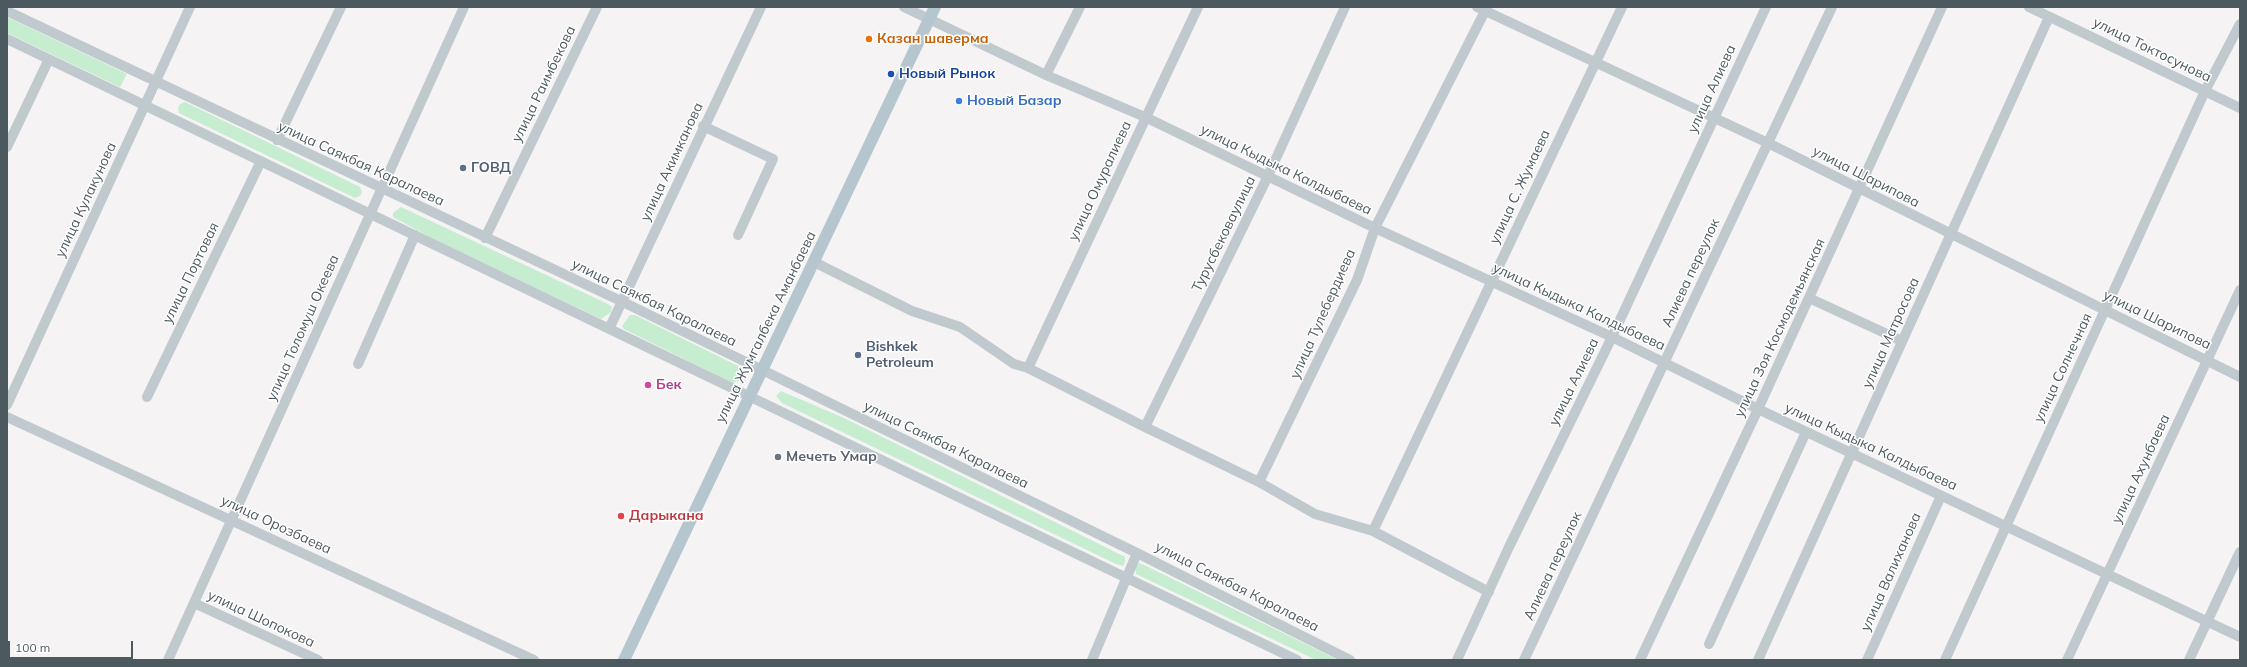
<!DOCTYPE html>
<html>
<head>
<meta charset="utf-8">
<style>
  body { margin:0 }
  #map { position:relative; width:2247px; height:667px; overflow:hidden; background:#f5f3f3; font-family:Mulish,sans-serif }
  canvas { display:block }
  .frame { position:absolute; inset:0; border:8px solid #4c595f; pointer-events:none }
  .scale { position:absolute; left:8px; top:641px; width:125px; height:18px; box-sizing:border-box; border:2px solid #4c595f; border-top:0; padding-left:5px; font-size:12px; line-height:14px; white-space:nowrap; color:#4c595f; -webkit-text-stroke:3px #fff; paint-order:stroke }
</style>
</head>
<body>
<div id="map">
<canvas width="2247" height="667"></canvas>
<div class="frame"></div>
<div class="scale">100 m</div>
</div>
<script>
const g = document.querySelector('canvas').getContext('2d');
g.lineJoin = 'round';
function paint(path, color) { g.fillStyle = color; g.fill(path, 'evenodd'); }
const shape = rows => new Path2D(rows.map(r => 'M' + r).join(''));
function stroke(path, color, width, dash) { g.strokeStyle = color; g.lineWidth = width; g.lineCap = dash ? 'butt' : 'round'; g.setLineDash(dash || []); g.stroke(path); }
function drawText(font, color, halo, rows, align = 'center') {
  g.font = font + ' Mulish,sans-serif'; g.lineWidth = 3; g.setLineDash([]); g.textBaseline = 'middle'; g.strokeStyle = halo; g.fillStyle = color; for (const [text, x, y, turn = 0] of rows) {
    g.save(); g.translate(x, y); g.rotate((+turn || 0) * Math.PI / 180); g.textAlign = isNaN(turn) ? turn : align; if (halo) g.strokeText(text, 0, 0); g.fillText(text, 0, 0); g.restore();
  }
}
paint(shape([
  [7,17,127,74,120,87,7,33],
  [185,102,360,187,362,192,360,196,355,198,179,113,178,108,180,104],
  [401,207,608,304,612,307,611,312,601,319,439,242,393,217,393,213],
  [630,315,635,315,740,367,744,375,741,380,732,383,624,329,622,326],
  [781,391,844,418,1077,533,1125,557,1125,562,1123,566,1116,564,782,403,776,396],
  [1139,563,1146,566,1338,660,1316,660,1136,574,1135,567]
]), '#c6edd0');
stroke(shape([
  [904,7,1046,75,1145,117,1375,228,1612,337,1758,409,2240,637],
  [1477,7,1768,143,2240,377],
  [2029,7,2240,108],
  [7,11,623,302,1137,553,1350,660],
  [7,39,1297,660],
  [1046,75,1080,7],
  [703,126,773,159,738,235],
  [277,140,341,7],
  [7,147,49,59],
  [485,238,597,7],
  [814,262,912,311,960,327,1014,364,1028,368,1145,427,1259,482,1315,514,1373,531,1489,592],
  [1809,298,1902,341],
  [609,329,761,7],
  [358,364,415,235],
  [1028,368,1198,7],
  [147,397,261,161],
  [7,405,190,7],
  [7,417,534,660],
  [1145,427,1268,176,1345,7],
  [1259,482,1357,280,1375,228,1487,7],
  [1373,531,1622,7],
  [194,603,318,660],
  [1709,644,1806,432],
  [168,660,464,7],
  [1092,660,1137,553],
  [1457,660,1509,547,1612,337,1766,7],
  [1524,660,1832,7],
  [1640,660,1758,409,1942,7],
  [1758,660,2049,17],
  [1867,660,1941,496],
  [1945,660,2205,91,2240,24],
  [2067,660,2240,290],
  [2189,660,2240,552]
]), '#c0c9ce', 10);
stroke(shape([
  [624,660,935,7]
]), '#b5c6ce', 12);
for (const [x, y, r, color] of [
  [869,39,4,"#e8710a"],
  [891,74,4,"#1a4fb4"],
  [959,101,4,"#3f7fe0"],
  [463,168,4,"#5c6f8a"],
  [858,355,4,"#5c6f8a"],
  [648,385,4,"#d1479c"],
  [778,457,4,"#6b7280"],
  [621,516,4,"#e0444e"]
]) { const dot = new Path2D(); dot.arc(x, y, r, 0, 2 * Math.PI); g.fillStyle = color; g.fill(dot); stroke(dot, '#fff', 1.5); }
drawText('bold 14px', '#c56008', '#fff', [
  ["Казан шаверма",877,39]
], 'left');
drawText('14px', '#4c595f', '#fff', [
  ["улица Токтосунова",2152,50,26],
  ["улица Раимбекова",544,84,-64],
  ["улица Алиева",1712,89,-65],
  ["улица Акимканова",672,162,-65],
  ["улица Саякбая Каралаева",361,164,25],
  ["улица Кыдыка Калдыбаева",1286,170,26],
  ["улица Шарипова",1866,177,27],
  ["улица Омуралиева",1100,181,-65],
  ["улица С. Жумаева",1520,187,-65],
  ["улица Кулакунова",86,200,-65],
  ["Турусбековаулица",1224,234,-64],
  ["улица Портовая",191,273,-64],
  ["Алиева переулок",1691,273,-65],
  ["улица Саякбая Каралаева",654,303,26],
  ["улица Кыдыка Калдыбаева",1579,307,25],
  ["улица Тулебердиева",1323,314,-66],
  ["улица Шарипова",2157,320,26],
  ["улица Жумгалбека Аманбаева",766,327,-64],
  ["улица Толомуш Океева",303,328,-66],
  ["улица Зоя Космодемьянская",1780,328,-65],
  ["улица Матросова",1891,333,-66],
  ["улица Солнечная",2063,368,-65],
  ["улица Алиева",1574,382,-64],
  ["улица Саякбая Каралаева",946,445,26],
  ["улица Кыдыка Калдыбаева",1871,447,25],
  ["улица Ахунбаева",2141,469,-65],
  ["улица Орозбаева",276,525,25],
  ["Алиева переулок",1553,566,-65],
  ["улица Валиханова",1891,572,-66],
  ["улица Саякбая Каралаева",1237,587,27],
  ["улица Шопокова",261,619,25]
]);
drawText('bold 14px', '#164399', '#fff', [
  ["Новый Рынок",899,74]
], 'left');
drawText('bold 14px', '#366cbe', '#fff', [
  ["Новый Базар",967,101]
], 'left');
drawText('bold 14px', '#4e5e75', '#fff', [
  ["ГОВД",471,168],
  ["Bishkek",866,347],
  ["Petroleum",866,363]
], 'left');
drawText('bold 14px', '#b23c85', '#fff', [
  ["Бек",656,385]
], 'left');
drawText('bold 14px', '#5b616d', '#fff', [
  ["Мечеть Умар",786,457]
], 'left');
drawText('bold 14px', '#be3a42', '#fff', [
  ["Дарыкана",629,516]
], 'left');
</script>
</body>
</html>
